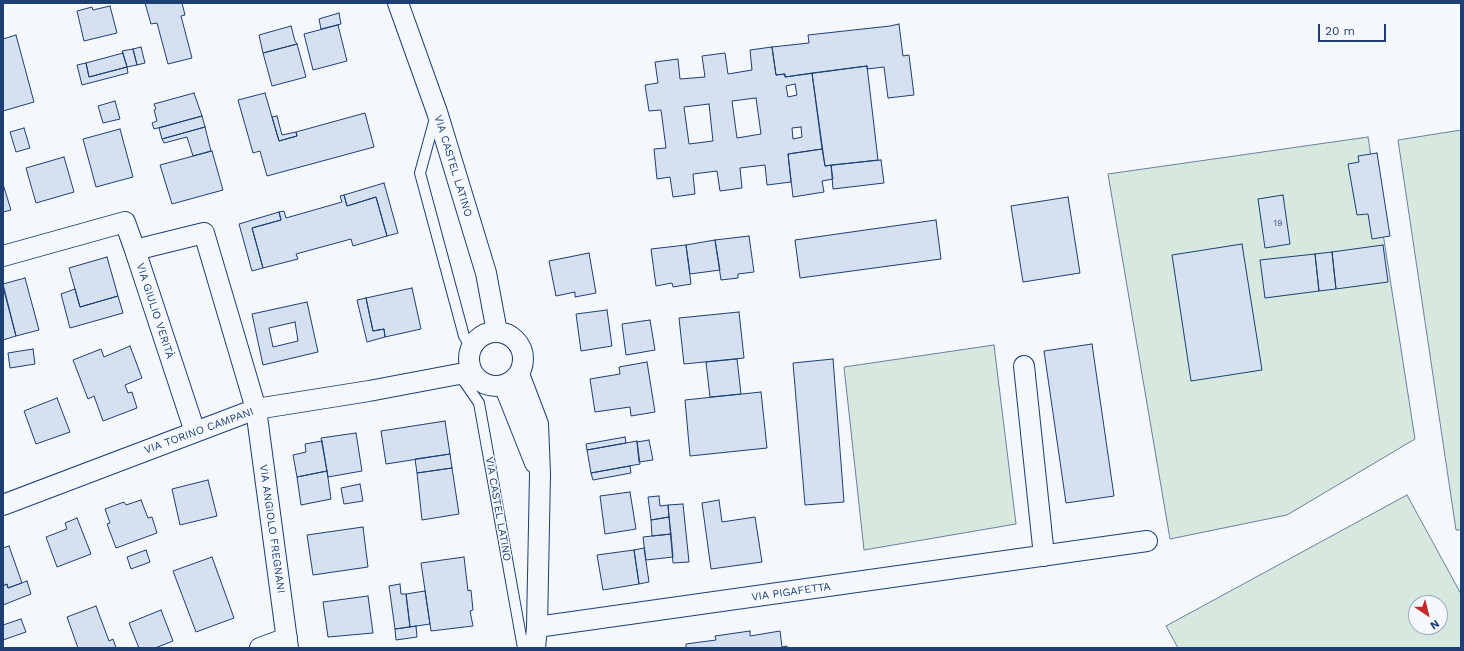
<!DOCTYPE html>
<html>
<head>
<meta charset="utf-8">
<style>
  body { margin:0 }
  #map { position:relative; width:1464px; height:651px; overflow:hidden; background:#f4f7fb; font-family:"Work Sans",sans-serif }
  canvas { display:block }
  .frame { position:absolute; inset:0; border:4px solid #1d3f73; pointer-events:none }
  .north { position:absolute; left:1408px; top:595px; width:40px; height:40px; box-sizing:border-box; background:#f4f7fb; border:1px solid #9eadc5; border-radius:50%; rotate:145deg; font-size:11px; font-weight:700; line-height:16px; text-align:center; color:#1d3f73 }
  .north::after { content:''; display:block; margin:auto; width:14px; height:18px; background:#c62828; clip-path:polygon(50% 0,100% 100%,50% 72%,0 100%) }
  .scale { position:absolute; left:1318px; top:24px; width:68px; height:18px; box-sizing:border-box; border:2px solid #1d3f73; border-top:0; padding-left:5px; font-size:12px; line-height:14px; white-space:nowrap; color:#1d3f73; -webkit-text-stroke:3px #f4f7fb; paint-order:stroke }
</style>
</head>
<body>
<div id="map">
<canvas width="1464" height="651"></canvas>
<div class="frame"></div>
<div class="north">N</div>
<div class="scale">20 m</div>
</div>
<script>
const g = document.querySelector('canvas').getContext('2d');
g.lineJoin = 'round';
function paint(path, color) { g.fillStyle = color; g.fill(path, 'evenodd'); }
const shape = rows => new Path2D(rows.map(r => 'M' + r).join(''));
function stroke(path, color, width, dash) { g.strokeStyle = color; g.lineWidth = width; g.lineCap = dash ? 'butt' : 'round'; g.setLineDash(dash || []); g.stroke(path); }
function drawText(font, color, halo, rows, align = 'center') {
  g.font = font + ' "Work Sans",sans-serif'; g.lineWidth = 3; g.setLineDash([]); g.textBaseline = 'middle'; g.strokeStyle = halo; g.fillStyle = color; for (const [text, x, y, turn = 0] of rows) {
    g.save(); g.translate(x, y); g.rotate((+turn || 0) * Math.PI / 180); g.textAlign = isNaN(turn) ? turn : align; if (halo) g.strokeText(text, 0, 0); g.fillText(text, 0, 0); g.restore();
  }
}
const green = shape([
  [1461,130,1461,530,1456,530,1398,140,1461,130],
  [1368,137,1415,439,1287,515,1170,539,1108,174,1368,137],
  [994,345,1016,524,864,550,844,367,994,345],
  [1407,495,1461,594,1461,648,1178,648,1166,626,1407,495],
  [1416,603,1440,603,1440,627,1416,627,1416,603]
]);
paint(green, '#d7e8df');
stroke(green, '#687fa3', 1);
const building = shape([
  [145,3,182,3,185,15,181,16,192,58,168,64,157,23,151,24,145,3],
  [110,6,117,33,84,41,77,11,92,7,93,10,110,6],
  [339,13,341,24,321,29,319,19,339,13],
  [899,24,903,56,909,55,914,95,888,98,884,67,867,69,867,66,785,77,785,74,776,75,772,47,809,43,808,35,890,26,899,24],
  [338,25,347,61,313,70,304,34,338,25],
  [291,26,295,41,297,44,263,53,259,35,291,26],
  [16,35,34,102,3,111,3,39,16,35],
  [297,44,306,77,272,86,263,53,297,44],
  [141,47,145,63,137,65,133,49,141,47],
  [772,47,776,75,785,74,785,77,812,73,822,149,788,154,791,182,767,185,765,165,740,168,742,188,720,191,717,171,693,174,695,194,673,197,670,177,657,179,654,149,666,148,661,110,649,111,645,85,658,83,655,62,678,59,680,79,705,77,702,56,725,53,728,74,752,70,750,50,772,47],
  [795,84,797,95,788,97,786,86,795,84],
  [756,98,761,134,737,138,732,101,756,98],
  [709,104,713,141,689,144,684,107,709,104],
  [801,127,802,137,793,139,792,128,801,127],
  [133,49,137,65,127,67,122,51,133,49],
  [123,53,127,67,89,77,86,63,123,53],
  [86,63,89,77,127,67,128,73,82,85,77,65,86,63],
  [867,66,878,160,825,166,812,73,867,66],
  [194,93,202,116,154,129,152,123,157,121,154,110,156,109,154,104,194,93],
  [265,93,279,141,297,136,296,132,365,113,374,147,267,176,260,151,253,153,238,100,265,93],
  [115,101,120,119,103,123,98,106,115,101],
  [202,116,205,127,162,139,159,128,202,116],
  [277,116,282,135,296,132,297,136,279,141,272,117,277,116],
  [205,127,211,151,193,156,187,137,164,143,162,139,205,127],
  [24,128,30,148,16,152,10,132,24,128],
  [120,129,133,177,96,187,83,139,120,129],
  [822,149,825,166,831,165,833,179,822,181,824,192,793,197,788,154,822,149],
  [212,151,223,190,172,204,160,165,212,151],
  [1377,153,1390,236,1372,239,1368,214,1357,215,1348,164,1359,162,1358,156,1377,153],
  [64,157,74,192,36,203,26,168,64,157],
  [881,160,884,183,833,189,831,165,881,160],
  [384,183,398,233,387,236,376,197,347,206,344,195,384,183],
  [3,184,11,210,3,212,3,184],
  [344,195,347,206,376,197,387,236,353,246,351,239,296,254,298,259,263,268,252,228,281,220,279,212,284,211,286,218,342,202,340,196,344,195],
  [1283,195,1290,244,1265,248,1258,199,1283,195],
  [1068,197,1080,273,1023,282,1011,206,1068,197],
  [279,212,281,220,252,228,263,268,252,271,239,224,279,212],
  [936,220,941,259,800,278,795,240,936,220],
  [749,236,754,272,738,274,738,278,721,280,715,240,749,236],
  [715,240,720,270,690,274,686,245,715,240],
  [1242,244,1262,370,1191,381,1172,255,1242,244],
  [686,245,691,284,673,287,672,283,656,286,651,249,686,245],
  [1383,245,1388,282,1336,289,1332,252,1383,245],
  [1332,252,1336,289,1319,291,1315,254,1332,252],
  [589,253,596,293,575,297,575,292,556,296,549,261,589,253],
  [1315,254,1319,291,1265,298,1260,260,1315,254],
  [107,257,118,296,80,307,69,268,107,257],
  [25,278,39,330,16,336,3,284,25,278],
  [3,287,16,336,3,340,3,287],
  [412,288,421,329,385,337,384,329,373,331,366,298,412,288],
  [75,289,80,307,118,296,123,313,70,328,61,294,75,289],
  [366,298,373,331,384,329,385,337,367,342,357,300,366,298],
  [307,302,318,352,263,365,252,314,307,302],
  [295,322,298,341,273,347,269,328,295,322],
  [607,310,612,346,581,351,576,314,607,310],
  [739,312,744,358,684,364,679,318,739,312],
  [650,320,655,350,626,355,622,324,650,320],
  [1092,344,1114,496,1066,503,1044,351,1092,344],
  [130,346,142,378,125,385,128,393,132,392,137,408,103,421,94,396,88,399,73,360,101,349,104,357,130,346],
  [33,349,35,364,10,368,8,353,33,349],
  [737,359,741,394,710,397,706,362,737,359],
  [833,359,844,502,805,505,793,363,833,359],
  [647,362,655,412,631,416,630,407,595,412,590,379,620,374,619,367,647,362],
  [761,392,767,448,690,456,685,400,761,392],
  [57,398,70,432,36,444,24,411,57,398],
  [445,421,450,454,386,464,381,431,445,421],
  [356,433,362,471,328,477,321,438,356,433],
  [625,437,626,443,587,450,586,444,625,437],
  [649,440,653,460,639,462,637,442,649,440],
  [322,441,327,471,297,477,293,455,306,452,305,444,322,441],
  [637,441,640,464,591,473,587,450,637,441],
  [450,454,452,468,417,473,415,459,450,454],
  [630,466,631,473,593,480,591,473,630,466],
  [452,468,459,514,422,520,417,473,452,468],
  [327,471,331,499,301,505,297,477,327,471],
  [208,480,217,516,180,525,172,489,208,480],
  [360,484,363,501,344,504,341,488,360,484],
  [630,492,636,529,605,534,600,496,630,492],
  [659,496,660,506,668,505,669,517,651,520,648,497,659,496],
  [141,500,148,518,152,517,157,533,116,548,107,524,110,523,105,509,124,502,126,505,141,500],
  [719,500,722,522,755,517,762,562,711,569,702,503,719,500],
  [683,504,689,562,673,563,668,505,683,504],
  [669,517,671,534,652,536,651,520,669,517],
  [77,518,91,554,57,567,46,537,67,529,65,523,77,518],
  [363,527,368,567,313,575,307,535,363,527],
  [671,534,673,557,646,560,643,537,671,534],
  [9,546,22,583,8,588,7,584,3,586,3,548,9,546],
  [644,548,649,582,639,584,634,550,644,548],
  [146,550,150,562,131,569,127,557,146,550],
  [634,550,639,584,603,590,597,555,634,550],
  [212,557,234,618,196,632,173,571,212,557],
  [464,557,468,591,471,590,473,610,470,611,473,626,431,631,421,563,464,557],
  [27,581,31,594,3,605,3,586,7,584,8,588,27,581],
  [400,584,401,594,406,594,410,627,395,629,389,586,400,584],
  [425,591,430,624,410,627,406,594,425,591],
  [368,596,373,633,328,637,323,602,368,596],
  [96,606,109,641,113,639,116,648,78,648,67,617,96,606],
  [161,610,173,641,155,648,139,648,129,623,161,610],
  [21,619,26,632,3,640,3,625,21,619],
  [416,626,417,637,396,640,395,629,416,626],
  [750,631,750,636,780,631,782,647,787,646,787,648,686,648,686,644,716,640,715,636,750,631]
]);
paint(building, '#d5e0f0');
stroke(building, '#1d3f73', 1);
const lane = shape([
  [435,118,420,173,464,336,471,348],
  [459,374,479,403,523,648]
]);
const street = shape([
  [398,3,437,112,486,273,497,332],
  [135,250,204,233,256,409,288,648],
  [3,256,125,222,135,250,195,432],
  '469 359a27 27 0 1 1 54 0a27 27 0 1 1-54 0Z',
  [1024,366,1044,556],
  [519,374,538,424,540,474,537,627,535,648],
  [504,385,535,463],
  [3,505,256,409,369,391,459,374,474,376],
  [537,627,1147,541],
  [260,648,287,638]
]);
stroke(lane, '#1d3f73', 12);
stroke(street, '#1d3f73', 22);
stroke(lane, '#f4f7fb', 10);
stroke(street, '#f4f7fb', 20);
drawText('9px', '#4b6792', null, [
  ["19",1278,223]
]);
drawText('11px', '#1d3f73', '#f4f7fb', [
  ["VIA CASTEL LATINO",453,166,73],
  ["VIA GIULIO VERITÀ",155,311,72],
  ["VIA TORINO CAMPANI",199,431,-20],
  ["VIA CASTEL LATINO",498,509,80],
  ["VIA ANGIOLO FREGNANI",272,529,82],
  ["VIA PIGAFETTA",791,592,-8]
]);
</script>
</body>
</html>
